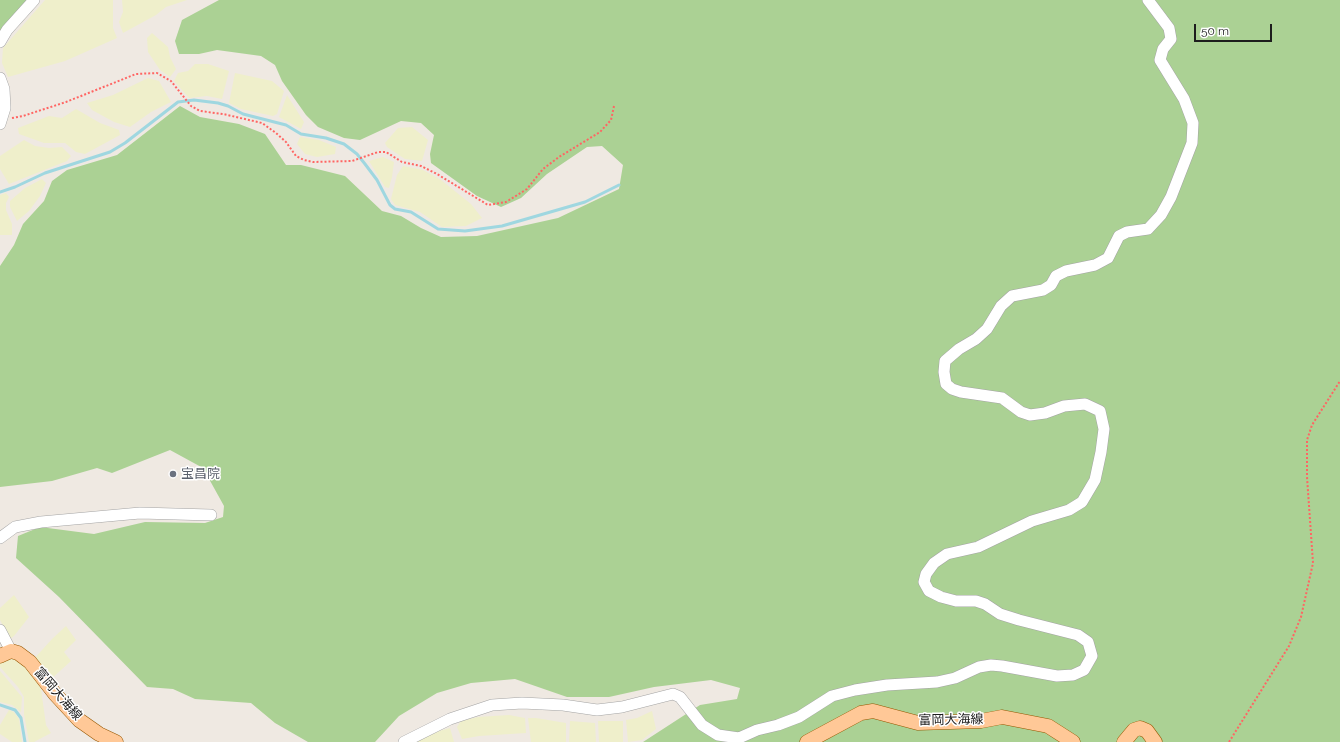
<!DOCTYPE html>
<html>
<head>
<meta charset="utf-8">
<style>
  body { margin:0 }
  #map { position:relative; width:1340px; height:742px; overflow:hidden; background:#efe9e2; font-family:Raleway,sans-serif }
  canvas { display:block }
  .scale { position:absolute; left:1194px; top:24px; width:78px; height:18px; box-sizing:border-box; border:2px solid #1d1d1d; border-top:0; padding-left:5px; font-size:12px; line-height:14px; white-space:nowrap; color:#1d1d1d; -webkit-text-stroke:3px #fff; paint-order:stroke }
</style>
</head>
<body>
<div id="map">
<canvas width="1340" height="742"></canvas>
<div class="scale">50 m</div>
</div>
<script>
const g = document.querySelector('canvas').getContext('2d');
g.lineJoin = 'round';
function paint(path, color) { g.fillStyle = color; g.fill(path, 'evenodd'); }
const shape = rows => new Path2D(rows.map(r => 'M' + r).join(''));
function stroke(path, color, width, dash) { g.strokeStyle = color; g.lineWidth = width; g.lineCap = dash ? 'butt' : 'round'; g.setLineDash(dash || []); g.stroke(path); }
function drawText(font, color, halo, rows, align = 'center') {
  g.font = font + ' Raleway,"Noto Sans JP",sans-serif'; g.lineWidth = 3; g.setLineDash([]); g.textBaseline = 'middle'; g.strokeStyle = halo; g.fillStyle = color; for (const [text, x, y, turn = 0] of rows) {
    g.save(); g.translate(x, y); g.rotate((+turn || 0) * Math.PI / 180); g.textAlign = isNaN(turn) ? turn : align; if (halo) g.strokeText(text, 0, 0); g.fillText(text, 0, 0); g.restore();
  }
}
paint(shape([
  [45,0,113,0,113,28,117,38,65,61,8,77,2,63,3,48],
  [122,0,187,0,166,7,156,15,123,33,119,22,123,12],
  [152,33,168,47,170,57,176,69,170,77,160,70,148,52,147,38],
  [195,64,208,64,229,71,222,99,207,96,189,98,174,81,178,73,188,71],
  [235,73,272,81,284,91,277,114,273,116,241,109,229,103],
  [148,78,159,81,171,102,151,112,130,127,114,122,92,110,87,103,113,95],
  [287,95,304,122,301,129,279,117],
  [76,109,100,123,119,130,120,135,85,154,76,152,65,143,44,143,19,134,18,128,49,116,62,118],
  [412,127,428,140,422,161,405,159,387,147,385,143,398,128],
  [300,137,319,140,336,147,335,154,317,157,305,154,297,144],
  [24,140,35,146,49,148,62,147,71,156,67,161,9,184,0,169,0,156],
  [383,157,394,162,392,177,389,188,385,187,369,161],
  [403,166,423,170,441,180,471,204,482,218,466,226,442,227,420,212,395,205,391,199,397,175],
  [42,179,46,183,40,196,29,211,17,221,10,207,10,201,25,188],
  [6,193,9,197,6,203,6,210,12,224,12,235,0,235,0,195],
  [14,595,29,617,14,636,10,639,0,620,0,608],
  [66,626,76,640,64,652,71,661,50,680,33,660,52,639],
  [11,659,19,660,40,682,46,725,51,733,34,742,29,742,24,714,24,697,18,687,0,667,0,663],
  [0,671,22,697,21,712,12,705,0,702],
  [9,710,14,712,19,719,22,742,12,742,0,734,0,725],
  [652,711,656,729,642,740,628,742,626,720,637,718],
  [509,715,525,718,526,733,479,736,462,739,457,727,461,721,478,717],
  [528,718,536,718,566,723,566,742,531,742],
  [570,721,595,723,596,742,569,742],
  [598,721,623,721,623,742,599,742],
  [450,728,454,742,416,742,439,731]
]), '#efefcb');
paint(shape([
  [0,0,39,0,0,39],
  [219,0,1340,0,1340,742,643,742,700,705,737,699,740,688,711,680,654,687,609,697,567,697,515,679,471,683,437,693,399,716,375,742,308,742,275,723,251,703,195,699,173,689,147,687,59,597,16,558,18,536,40,527,94,534,145,522,205,523,223,517,224,506,203,468,170,450,112,473,97,468,52,481,0,487,0,266,14,245,23,224,44,201,52,181,67,170,117,155,180,106,200,117,239,124,265,134,286,165,301,165,345,176,382,211,401,216,421,228,441,237,477,236,558,218,619,189,623,165,602,146,587,147,547,174,521,198,501,207,477,196,431,163,430,154,434,135,421,123,401,121,360,140,344,138,318,127,306,115,282,81,275,65,261,56,217,50,199,54,179,54,175,41,182,20]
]), '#abd194');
stroke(shape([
  [0,192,15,187,45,173,110,152,125,143,178,102,194,100,218,103,228,106,243,114,286,125,301,134,326,138,344,144,357,154,365,164,377,180,390,205,395,209,411,212,438,229,465,231,502,226,585,202,619,185],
  [0,705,15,710,21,718,25,742]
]), '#9fd7e0', 3);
const minor = shape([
  [0,42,7,30,34,0],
  [0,78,4,89,5,108,0,124],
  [0,538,15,527,41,522,140,513,211,515],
  [0,630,11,651],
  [404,742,450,719,492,705,522,703,563,705,597,710,622,707,673,694,680,697,702,725,718,735,739,738,757,730,778,725,799,717,832,696,855,690,887,685,937,682,955,678,979,667,991,665,1002,666,1057,676,1073,675,1084,670,1092,656,1088,642,1078,635,1019,620,1000,614,985,604,976,601,956,601,941,597,929,591,924,582,926,574,934,563,947,554,978,547,1032,521,1069,510,1082,502,1095,480,1101,452,1104,429,1100,411,1085,404,1064,406,1045,413,1030,415,1021,412,1002,398,961,392,952,389,946,384,944,372,945,361,959,349,976,339,987,329,1001,306,1012,296,1043,290,1051,285,1056,276,1066,271,1095,265,1108,258,1119,236,1127,232,1148,229,1161,215,1171,197,1192,143,1193,123,1184,99,1160,60,1163,49,1171,39,1169,28,1148,0]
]);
const major = shape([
  [0,656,11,651,18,653,30,662,55,694,79,720,99,734,116,742],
  [807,742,861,713,873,711,918,723,981,721,1002,717,1048,726,1073,742],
  [1124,742,1134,730,1140,728,1147,731,1155,742]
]);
stroke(minor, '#a4a4a4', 12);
stroke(major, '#965700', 15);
stroke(shape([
  [12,118,23,116,66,102,136,74,157,73,171,81,191,106,200,111,223,114,262,123,276,133,286,142,296,156,304,160,313,162,352,161,378,152,386,152,402,162,421,166,437,174,488,205,506,202,527,189,543,169,559,157,600,132,611,120,614,106],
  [1229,742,1289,646,1301,617,1313,563,1307,477,1307,440,1312,425,1340,381]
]), '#ff6563', 2, [2, 2]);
stroke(minor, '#fff', 11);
stroke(major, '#ffc897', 14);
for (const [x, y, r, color] of [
  [173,474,4,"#6b7280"]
]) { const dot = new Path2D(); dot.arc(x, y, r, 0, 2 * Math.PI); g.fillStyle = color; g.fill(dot); stroke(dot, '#fff', 1.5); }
drawText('13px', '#5b616d', '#fff', [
  ["宝昌院",181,474]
], 'left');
drawText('13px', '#1d1d1d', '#fff', [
  ["富岡大海線",58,694,49],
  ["富岡大海線",951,720,-1]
]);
</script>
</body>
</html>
